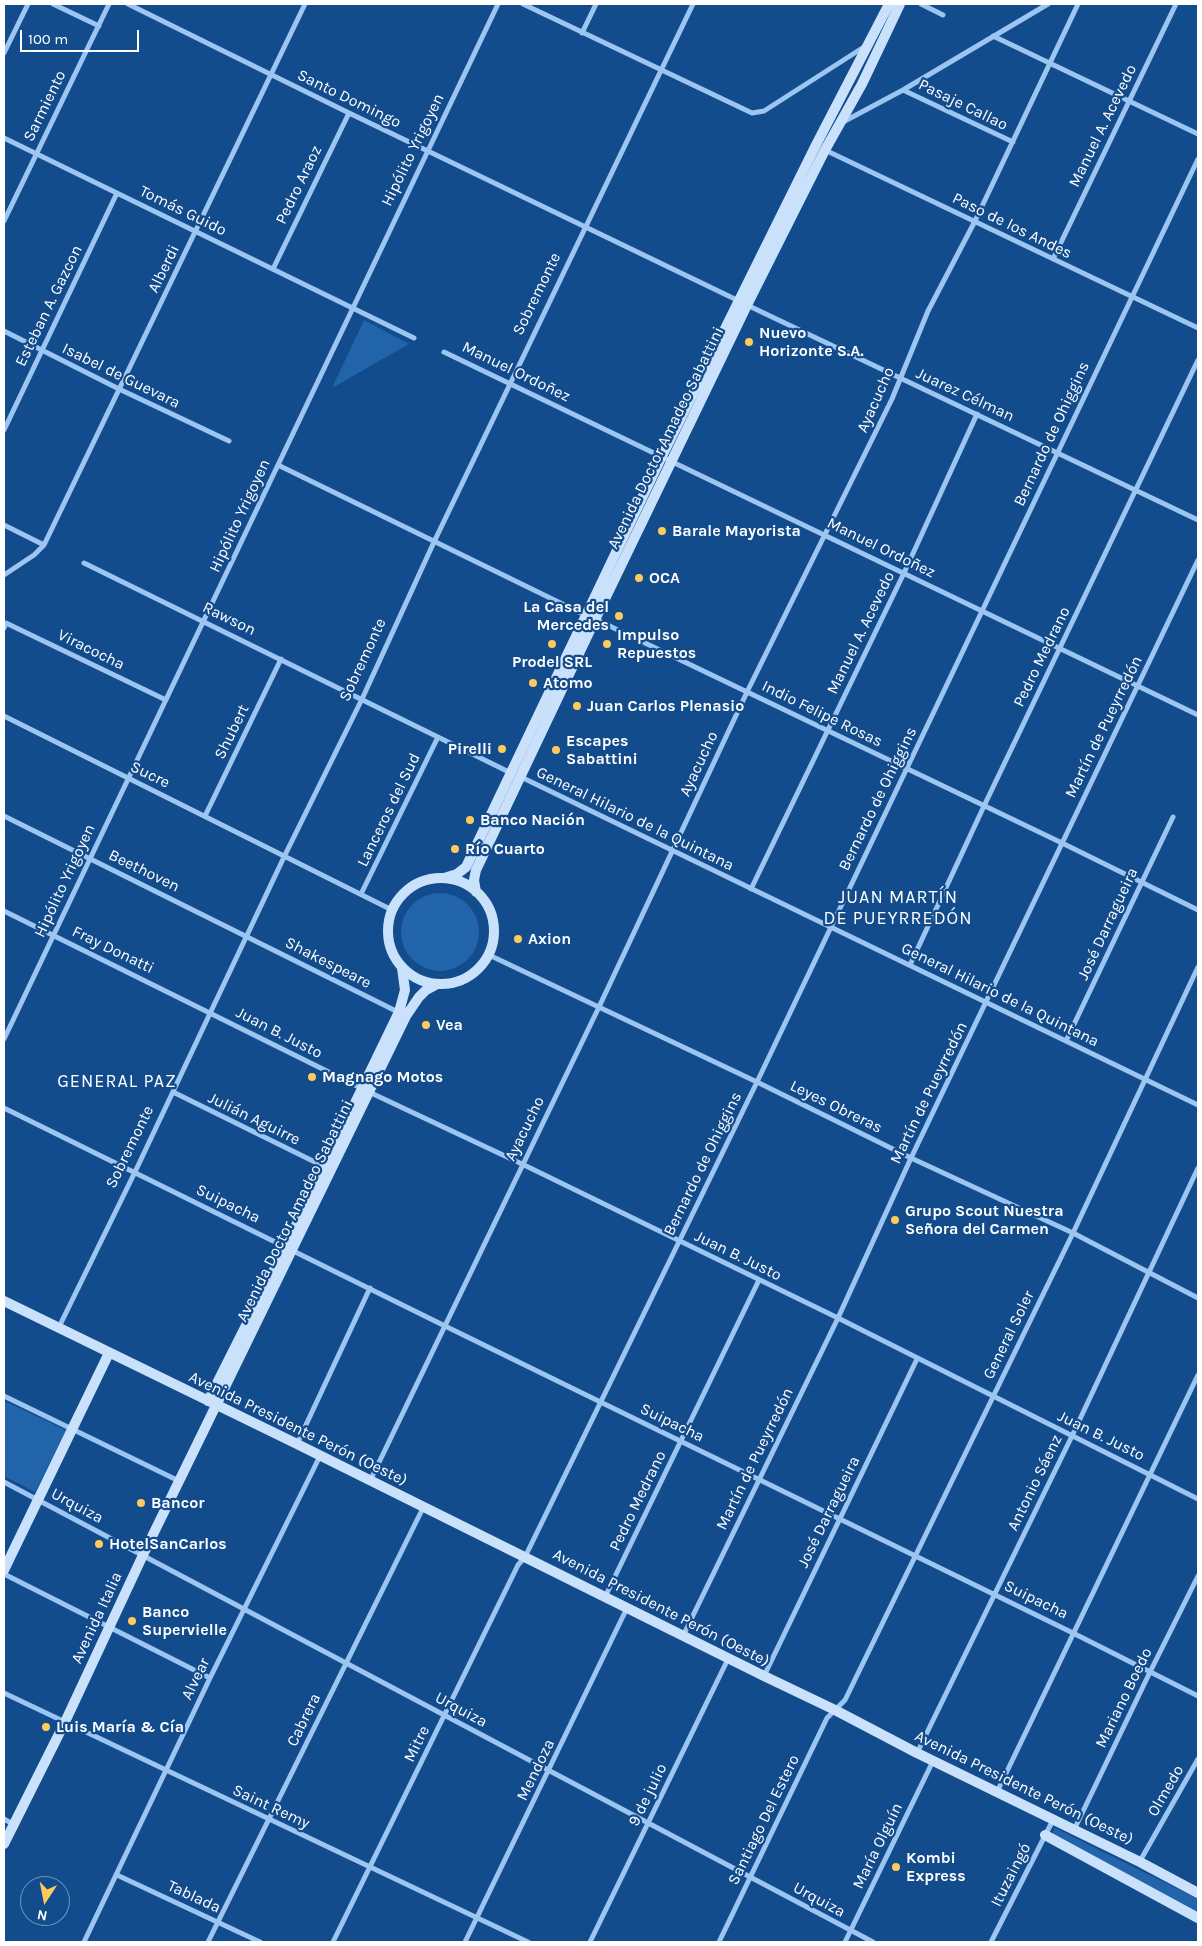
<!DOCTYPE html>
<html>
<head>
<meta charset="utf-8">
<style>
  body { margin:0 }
  #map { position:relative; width:1202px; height:1946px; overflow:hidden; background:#134c8d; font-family:Karla,sans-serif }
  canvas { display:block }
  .frame { position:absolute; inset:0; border:5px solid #fff; pointer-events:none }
  .north { position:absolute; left:20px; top:1876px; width:50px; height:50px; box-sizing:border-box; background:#134c8d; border:1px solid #7194bb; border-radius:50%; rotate:191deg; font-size:14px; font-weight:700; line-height:20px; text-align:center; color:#fff }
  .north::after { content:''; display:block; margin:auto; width:18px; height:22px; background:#ffca5c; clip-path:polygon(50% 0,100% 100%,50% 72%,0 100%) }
  .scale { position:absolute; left:20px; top:30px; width:119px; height:22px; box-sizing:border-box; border:2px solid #fff; border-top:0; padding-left:6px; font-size:15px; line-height:18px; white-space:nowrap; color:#fff; -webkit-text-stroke:4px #134c8d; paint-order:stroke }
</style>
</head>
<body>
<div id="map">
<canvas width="1202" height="1946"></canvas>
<div class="frame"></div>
<div class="north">N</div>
<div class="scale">100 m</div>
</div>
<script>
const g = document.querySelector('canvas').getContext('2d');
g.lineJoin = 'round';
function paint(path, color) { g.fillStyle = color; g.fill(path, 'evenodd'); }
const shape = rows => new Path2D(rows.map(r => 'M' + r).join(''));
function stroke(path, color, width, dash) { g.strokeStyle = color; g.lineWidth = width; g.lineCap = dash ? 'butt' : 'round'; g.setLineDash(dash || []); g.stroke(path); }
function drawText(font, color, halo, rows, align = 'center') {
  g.font = font + ' Karla,sans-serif'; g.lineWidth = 4.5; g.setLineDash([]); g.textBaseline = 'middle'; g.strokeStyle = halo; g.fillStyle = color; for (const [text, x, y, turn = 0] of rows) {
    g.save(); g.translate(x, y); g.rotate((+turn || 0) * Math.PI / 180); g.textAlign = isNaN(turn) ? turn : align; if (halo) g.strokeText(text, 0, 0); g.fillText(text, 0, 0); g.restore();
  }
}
paint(shape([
  [364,320,409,344,332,388],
  '401 932a39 39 0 1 1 78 0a39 39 0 1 1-78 0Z',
  [4,1401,66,1430,35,1492,4,1476],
  [1055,1828,1198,1899,1198,1914,1052,1834]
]), '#2264aa');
stroke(shape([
  [53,4,99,26],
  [128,4,349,113,739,301],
  [523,4,752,113,764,111,864,47],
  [921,4,943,15],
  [582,33,596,4],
  [993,36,1198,134],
  [4,53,28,4],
  [903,90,1013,142],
  [843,122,903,90,1048,4],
  [4,138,414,338],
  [825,150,1198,328],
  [4,221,109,4],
  [1053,259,1176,4],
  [273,269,349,113],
  [747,305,1198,520],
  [4,331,119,389,229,441],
  [444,352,1198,715],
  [4,430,117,193],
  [278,465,587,616],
  [4,525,44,545],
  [84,563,511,773],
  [4,575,34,555,44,545,305,4],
  [595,619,1062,843,1198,910],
  [4,628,6,623,166,700],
  [4,716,392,910],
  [521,777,1198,1105],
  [4,816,398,1012],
  [205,816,281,659],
  [751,889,904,573,977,414],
  [361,894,438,737],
  [4,911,369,1092,522,1164,838,1318,1198,1499],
  [489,955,757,1082,911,1158,1073,1233,1198,1298],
  [910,965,984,806,1198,360],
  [4,1039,498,4],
  [1066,1041,1173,817],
  [173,1092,325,1167],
  [4,1108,445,1326,1073,1633,1198,1696],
  [59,1327,135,1172,284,857,362,699,434,542,693,4],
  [4,1396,179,1481],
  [297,1444,370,1288],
  [370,1481,599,1007,747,692,892,399,928,311,975,221,1078,4],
  [4,1482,873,1942],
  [4,1574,210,1678],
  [605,1597,759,1280],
  [683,1636,838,1318,911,1158,1198,560],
  [764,1676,917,1359],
  [4,1693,528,1942],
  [917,1753,1072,1436,1198,1168],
  [997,1792,1198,1375],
  [4,1819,13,1824],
  [1074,1830,1150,1672,1198,1576],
  [1140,1861,1198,1759],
  [117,1875,260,1942],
  [84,1942,210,1678,320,1456],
  [208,1942,423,1508],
  [333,1942,518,1565,525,1557,757,1082,1198,159],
  [465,1942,627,1608],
  [590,1942,728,1659],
  [719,1942,827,1718,845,1700,1073,1233,1198,967],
  [845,1942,933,1761],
  [991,1942,1053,1820]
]), '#9cc5f1', 5);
stroke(shape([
  [444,878,457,874,466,867,662,456,816,145,889,4],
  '388 931a53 53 0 1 1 106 0a53 53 0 1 1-106 0Z',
  [476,892,474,880,476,870,602,605,747,305,825,150,862,84,900,4],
  [4,1301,297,1444,764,1676,835,1710,917,1753,1140,1862,1198,1893],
  [208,1401,286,1246,399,1012,405,990,402,968],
  [4,1570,109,1353],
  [1045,1835,1198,1918],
  [4,1844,65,1722,143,1555,406,1016,419,997,426,990,437,984]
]), '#cae1fb', 10);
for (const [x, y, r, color] of [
  [749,342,5,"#ffca5c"],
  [662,531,5,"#ffca5c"],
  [639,578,5,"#ffca5c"],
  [619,616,5,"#ffca5c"],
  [552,644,5,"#ffca5c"],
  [607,644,5,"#ffca5c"],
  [533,683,5,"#ffca5c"],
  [577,706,5,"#ffca5c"],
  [502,749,5,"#ffca5c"],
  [556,750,5,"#ffca5c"],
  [470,820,5,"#ffca5c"],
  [455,849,5,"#ffca5c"],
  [518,939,5,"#ffca5c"],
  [426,1025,5,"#ffca5c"],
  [312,1077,5,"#ffca5c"],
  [895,1220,5,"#ffca5c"],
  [141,1503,5,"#ffca5c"],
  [99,1544,5,"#ffca5c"],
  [132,1621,5,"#ffca5c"],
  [46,1727,5,"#ffca5c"],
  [896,1867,5,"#ffca5c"]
]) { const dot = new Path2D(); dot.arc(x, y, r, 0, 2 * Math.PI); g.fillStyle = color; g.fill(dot); stroke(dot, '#134c8d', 2); }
drawText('16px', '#fff', '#134c8d', [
  ["Santo Domingo",349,99,26],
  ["Pasaje Callao",963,105,26],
  ["Sarmiento",45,106,-64],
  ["Manuel A. Acevedo",1103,126,-64],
  ["Hipólito Yrigoyen",413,150,-64],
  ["Pedro Araoz",299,185,-64],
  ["Tomás Guido",183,211,26],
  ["Paso de los Andes",1012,226,26],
  ["Alberdi",164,269,-64],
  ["Sobremonte",537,294,-64],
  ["Esteban A. Gazcon",49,306,-64],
  ["Manuel Ordoñez",516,372,26],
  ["Isabel de Guevara",121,376,26],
  ["Juarez Célman",965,395,25],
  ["Ayacucho",876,400,-66],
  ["Bernardo de Ohiggins",1052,434,-65],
  ["Avenida Doctor Amadeo Sabattini",666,438,-64],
  ["Hipólito Yrigoyen",240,516,-65],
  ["Manuel Ordoñez",881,548,26],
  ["Rawson",229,619,26],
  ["Manuel A. Acevedo",861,633,-64],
  ["Viracocha",91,650,26],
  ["Pedro Medrano",1042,657,-64],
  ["Sobremonte",363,660,-65],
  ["Indio Felipe Rosas",822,714,26],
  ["Martín de Pueyrredón",1104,727,-64],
  ["Shubert",232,732,-64],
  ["Ayacucho",699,764,-65],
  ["Sucre",150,775,26],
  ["Bernardo de Ohiggins",878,799,-64],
  ["Lanceros del Sud",389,810,-64],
  ["General Hilario de la Quintana",635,819,26],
  ["Beethoven",144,871,26],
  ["Hipólito Yrigoyen",65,881,-65],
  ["José Darragueira",1108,924,-65],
  ["Fray Donatti",113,950,26],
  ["Shakespeare",328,963,27],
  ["General Hilario de la Quintana",1000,995,26],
  ["Juan B. Justo",279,1033,27],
  ["Martín de Pueyrredón",929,1093,-64],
  ["Leyes Obreras",836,1107,26],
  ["Julián Aguirre",254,1119,26],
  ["Ayacucho",525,1129,-64],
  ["Sobremonte",130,1147,-64],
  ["Bernardo de Ohiggins",703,1164,-64],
  ["Suipacha",228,1204,26],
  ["Avenida Doctor Amadeo Sabattini",295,1211,-64],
  ["Juan B. Justo",738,1256,26],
  ["General Soler",1009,1335,-64],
  ["Suipacha",672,1423,26],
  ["Avenida Presidente Perón (Oeste)",298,1429,26],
  ["Juan B. Justo",1101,1436,26],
  ["Martín de Pueyrredón",755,1459,-64],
  ["Antonio Sáenz",1035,1483,-64],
  ["Pedro Medrano",638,1501,-64],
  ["Urquiza",77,1506,28],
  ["José Darragueira",829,1512,-64],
  ["Suipacha",1036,1600,26],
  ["Avenida Presidente Perón (Oeste)",661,1608,27],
  ["Avenida Italia",97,1618,-65],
  ["Alvear",196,1679,-64],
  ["Mariano Boedo",1124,1698,-64],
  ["Urquiza",461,1710,28],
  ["Cabrera",304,1720,-64],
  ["Mitre",417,1744,-64],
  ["Mendoza",536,1770,-64],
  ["Avenida Presidente Perón (Oeste)",1024,1788,26],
  ["Olmedo",1166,1791,-60],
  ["9 de julio",648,1795,-64],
  ["Saint Remy",271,1807,25],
  ["Santiago Del Estero",764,1820,-64],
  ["María Olguín",878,1846,-64],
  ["Ituzaingó",1011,1875,-63],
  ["Tablada",194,1897,25],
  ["Urquiza",819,1900,28]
]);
drawText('bold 16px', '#fff', '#134c8d', [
  ["Nuevo",759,333],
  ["Horizonte S.A.",759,351],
  ["Barale Mayorista",672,531],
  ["OCA",649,578],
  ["La Casa del",609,607,"right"],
  ["Mercedes",609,625,"right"],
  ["Impulso",617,635],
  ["Repuestos",617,653],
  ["Prodel SRL",552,662,"center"],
  ["Atomo",543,683],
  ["Juan Carlos Plenasio",587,706],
  ["Escapes",566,741],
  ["Sabattini",566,759],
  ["Pirelli",492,749,"right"],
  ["Banco Nación",480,820],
  ["Río Cuarto",465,849],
  ["Axion",528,939],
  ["Vea",436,1025],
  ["Magnago Motos",322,1077],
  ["Grupo Scout Nuestra",905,1211],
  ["Señora del Carmen",905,1229],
  ["Bancor",151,1503],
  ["HotelSanCarlos",109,1544],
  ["Banco",142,1612],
  ["Supervielle",142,1630],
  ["Luis María & Cía",56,1727],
  ["Kombi",906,1858],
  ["Express",906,1876]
], 'left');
g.letterSpacing = '1px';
drawText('18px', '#fff', '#134c8d', [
  ["JUAN MARTÍN",898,898],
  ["DE PUEYRREDÓN",898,919],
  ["GENERAL PAZ",117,1082]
]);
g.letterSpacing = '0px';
</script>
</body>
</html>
